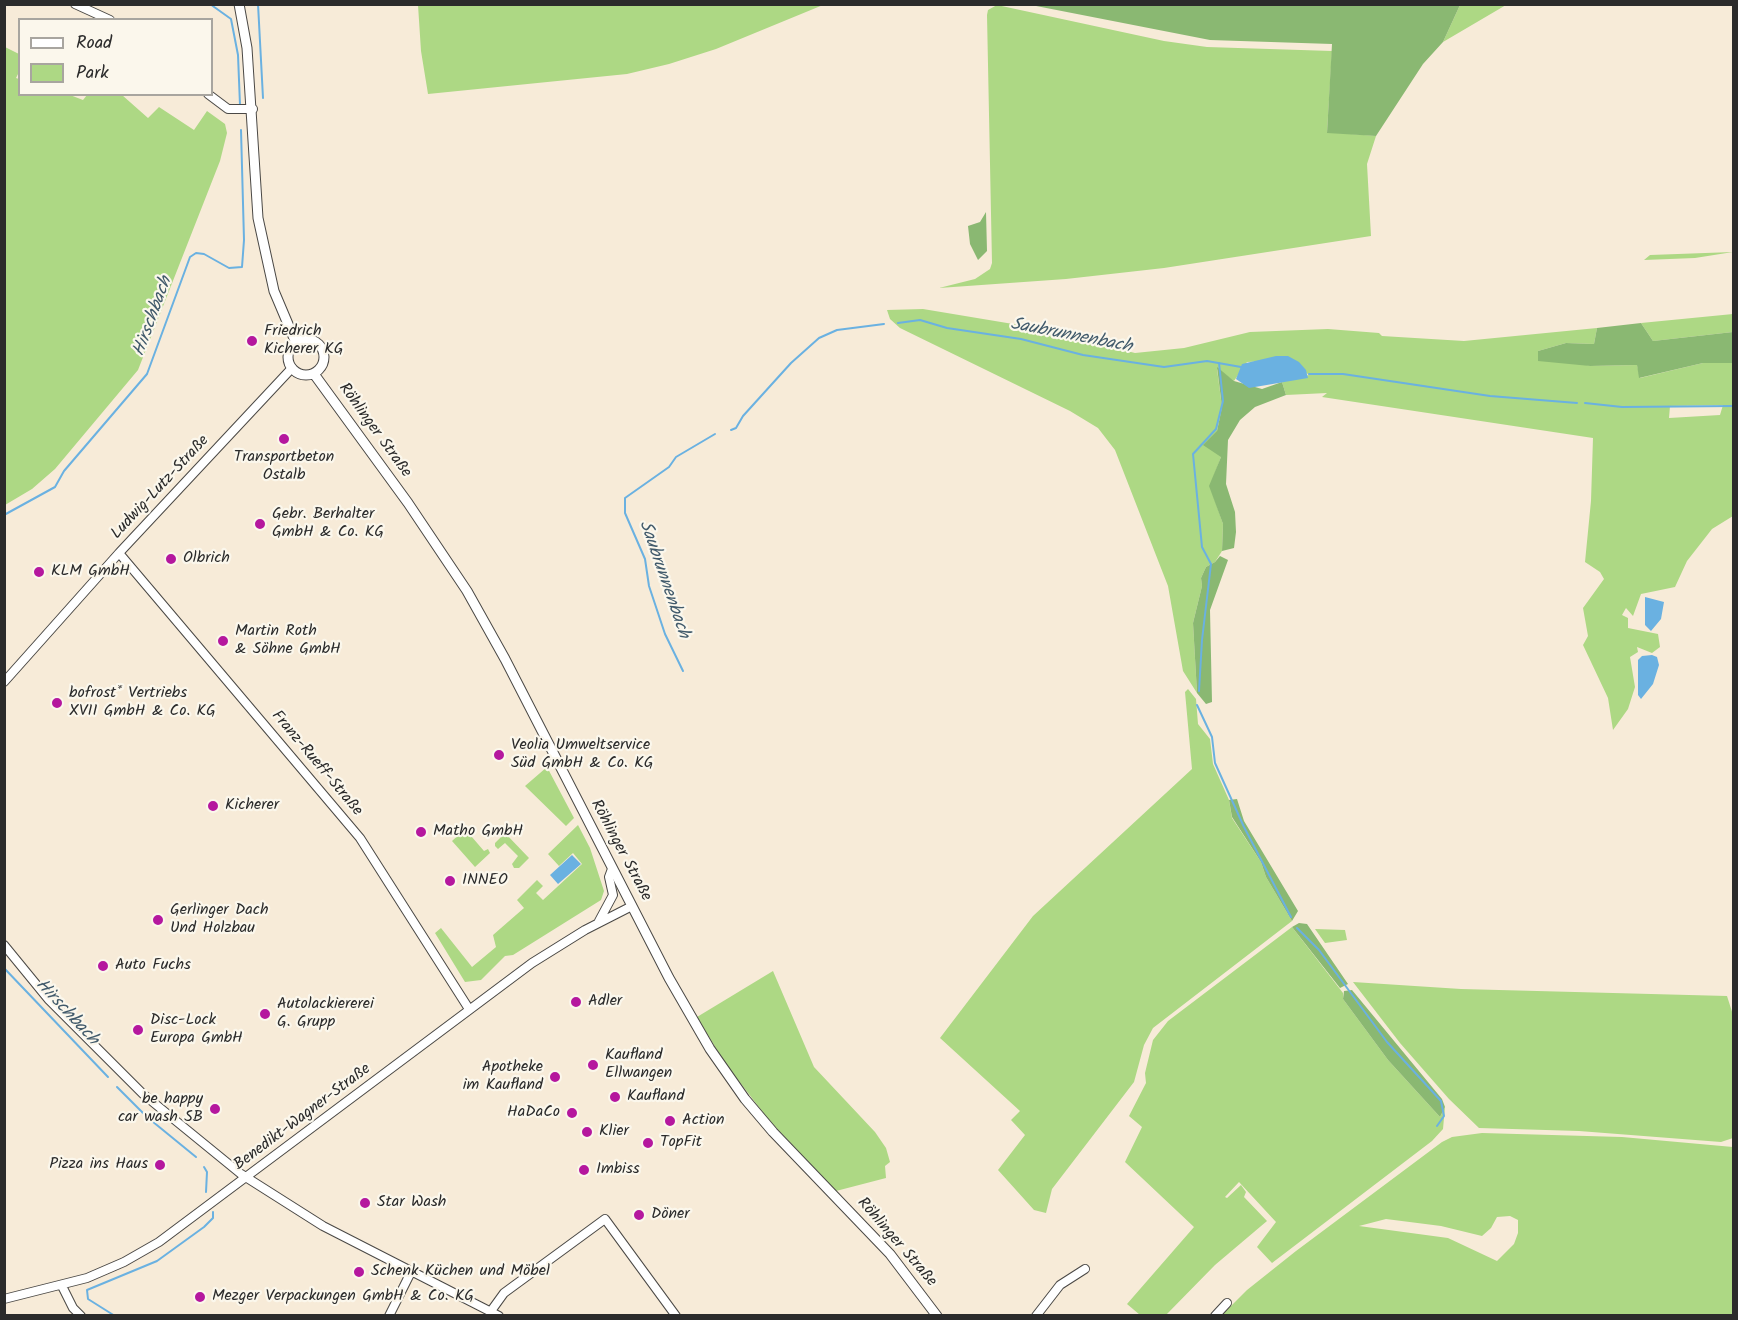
<!DOCTYPE html>
<html>
<head>
<meta charset="utf-8">
<style>
  body { margin:0 }
  #map { position:relative; width:1738px; height:1320px; overflow:hidden; background:#f7ebd8; font-family:Kalam,sans-serif }
  canvas { display:block }
  .frame { position:absolute; inset:0; border:6px solid #2b2b2b; pointer-events:none }
  .legend { position:absolute; left:18px; top:18px; width:195px; height:78px; box-sizing:border-box; background:#fbf7ec; border:2px solid #a8a59f; margin:0; padding:8px 10px; list-style:none; font-size:18px; color:#2b2b2b }
  .legend li { display:flex; align-items:center; gap:12px; height:30px }
  .legend b { width:30px; border:2px solid #a8a59f }
</style>
</head>
<body>
<div id="map">
<canvas width="1738" height="1320"></canvas>
<div class="frame"></div>
<ul class="legend">
<li><b style="height:8px;background:#fff"></b>Road</li>
<li><b style="height:16px;background:#add884"></b>Park</li>
</ul>
</div>
<script>
const g = document.querySelector('canvas').getContext('2d');
g.lineJoin = 'round';
function paint(path, color) { g.fillStyle = color; g.fill(path, 'evenodd'); }
const shape = rows => new Path2D(rows.map(r => 'M' + r).join(''));
function stroke(path, color, width, dash) { g.strokeStyle = color; g.lineWidth = width; g.lineCap = dash ? 'butt' : 'round'; g.setLineDash(dash || []); g.stroke(path); }
function drawText(font, color, halo, rows, align = 'center') {
  g.font = font + ' Kalam,sans-serif'; g.lineWidth = 4.5; g.setLineDash([]); g.textBaseline = 'middle'; g.strokeStyle = halo; g.fillStyle = color; for (const [text, x, y, turn = 0] of rows) {
    g.save(); g.translate(x, y); g.rotate((+turn || 0) * Math.PI / 180); g.textAlign = isNaN(turn) ? turn : align; if (halo) g.strokeText(text, 0, 0); g.fillText(text, 0, 0); g.restore();
  }
}
paint(shape([
  [418,5,418,4,823,5,716,49,669,64,627,74,428,94,421,51],
  [997,5,1164,41,1207,47,1332,51,1327,132,1376,136,1367,164,1371,236,1164,268,1066,279,939,288,975,279,990,269,992,263,987,15,988,10],
  [1460,5,1460,4,1506,5,1443,42],
  [5,47,19,54,19,72,16,78,19,79,20,94,70,95,83,100,87,95,122,95,148,118,159,107,194,130,207,111,225,124,227,133,220,161,138,370,55,469,32,489,5,505],
  [1733,252,1695,258,1644,260,1650,255],
  [923,309,1025,326,1135,353,1184,348,1250,332,1328,329,1379,333,1382,336,1464,341,1597,328,1594,344,1566,343,1538,351,1590,366,1637,365,1640,378,1703,363,1733,363,1733,516,1712,529,1687,561,1675,587,1641,594,1633,616,1626,608,1622,615,1628,618,1628,628,1658,634,1660,647,1652,653,1637,647,1638,652,1630,657,1635,687,1628,709,1613,730,1608,698,1583,645,1588,636,1583,608,1604,579,1600,572,1585,562,1591,501,1593,438,1322,397,1327,393,1286,395,1282,382,1309,375,1291,360,1247,362,1234,381,1217,369,1222,407,1217,431,1221,457,1210,486,1223,524,1222,551,1215,562,1206,567,1201,578,1202,586,1193,623,1197,693,1183,671,1168,586,1115,450,1098,428,1070,411,900,328,890,319,887,310],
  [1723,405,1720,415,1669,418,1670,406],
  [1733,314,1733,332,1653,341,1641,323],
  [1188,689,1196,699,1198,724,1210,739,1213,764,1229,800,1232,818,1261,862,1266,877,1292,921,1153,1028,1144,1045,1134,1082,1052,1189,1046,1213,1034,1210,998,1170,1025,1135,1011,1120,1020,1111,940,1038,1033,916,1192,769,1185,692],
  [547,767,574,818,566,826,525,786],
  [578,825,590,848,604,891,601,900,513,955,505,956,481,980,465,982,435,933,441,928,472,967,496,947,493,935,524,908,517,900,537,880,543,886,536,893,543,900,582,864,573,853,559,866,548,854],
  [465,829,484,851,488,849,490,853,475,867,452,841],
  [505,833,529,858,519,868,514,868,512,864,518,856,505,843,498,849,495,846,495,843],
  [1292,927,1343,993,1343,999,1388,1060,1440,1117,1445,1107,1443,1129,1432,1141,1272,1263,1257,1247,1276,1222,1239,1182,1225,1197,1227,1198,1241,1185,1246,1192,1244,1197,1267,1221,1215,1265,1166,1315,1140,1315,1127,1304,1194,1227,1125,1162,1142,1127,1129,1116,1146,1083,1145,1073,1153,1040,1168,1021],
  [1315,929,1345,930,1347,940,1325,943],
  [773,971,814,1067,875,1132,886,1148,890,1162,885,1166,886,1178,836,1191,768,1119,725,1063,697,1017],
  [1353,982,1461,989,1727,996,1734,1018,1733,1138,1721,1142,1579,1131,1479,1128,1449,1099,1400,1043],
  [1482,1133,1622,1137,1733,1147,1733,1315,1221,1316,1247,1290,1296,1251,1442,1142,1452,1137],
  [1510,1216,1518,1220,1518,1233,1514,1244,1497,1261,1448,1238,1359,1226,1386,1219,1441,1226,1482,1236,1491,1228,1497,1217]
]), '#add884');
paint(shape([
  [1031,5,1460,4,1460,5,1443,42,1423,64,1376,136,1327,133,1332,44,1210,40],
  [986,212,987,251,978,260,970,244,968,226,980,222],
  [1641,323,1653,341,1733,332,1733,363,1703,363,1639,378,1637,365,1590,366,1538,361,1538,351,1566,343,1594,344,1597,328],
  [1217,367,1234,381,1262,389,1282,382,1286,395,1255,407,1240,420,1228,440,1226,484,1235,512,1236,532,1234,548,1222,551,1223,524,1209,486,1221,457,1203,445,1217,431,1222,407],
  [1220,556,1228,560,1210,610,1212,702,1206,704,1197,693,1193,623,1202,586,1201,578,1206,567,1215,562],
  [1237,799,1244,821,1298,911,1292,921,1266,877,1261,862,1232,817,1229,800],
  [1299,923,1307,924,1348,984,1340,988,1292,927],
  [1352,990,1442,1099,1445,1107,1440,1117,1388,1060,1343,999,1344,991]
]), '#8ab872');
paint(shape([
  [1276,356,1288,356,1299,362,1306,370,1308,378,1249,388,1236,379,1242,364],
  [1645,597,1664,602,1661,619,1651,631,1645,625],
  [1652,655,1657,657,1659,665,1653,684,1641,699,1638,695,1638,660,1642,656],
  [572,855,581,864,558,884,550,875]
]), '#6ab1e1');
stroke(shape([
  [210,4,231,19,238,55,240,105],
  [258,4,263,98],
  [898,323,920,320,947,328,1021,339,1083,355,1164,367,1207,361,1241,367],
  [1309,374,1343,374,1490,396,1577,403],
  [1585,403,1622,407,1734,406],
  [731,430,736,428,743,416,791,363,819,338,837,330,884,324],
  [4,515,55,487,64,471,147,374,190,257,196,253,204,254,229,268,242,267,244,240,241,130],
  [683,671,665,634,649,586,645,559,625,513,625,498,669,467,676,457,715,434],
  [1199,691,1202,640,1211,564,1202,547,1193,454,1216,429,1223,401,1219,363],
  [1197,705,1212,737,1215,763,1244,827,1291,917],
  [1297,928,1319,950,1387,1042,1441,1101,1444,1116,1437,1126],
  [4,968,108,1077],
  [117,1087,147,1117,196,1157],
  [204,1167,207,1172,206,1192],
  [115,1316,88,1299,87,1290,157,1261,204,1227,213,1218,213,1212]
]), '#6ab1e1', 2);
const minor = shape([
  [75,4,110,20],
  [208,94,228,109,253,109],
  [119,553,360,838,469,1009],
  [4,682,119,553,292,368],
  [599,921,613,895,609,877,612,869],
  [4,945,49,1000,143,1094,241,1174,323,1226,499,1316],
  [62,1286,73,1308,81,1316],
  [4,1299,87,1278,124,1262,159,1242,532,963,585,930,632,906],
  [491,1311,504,1293,605,1219,676,1316],
  [389,1316,411,1272],
  [1036,1316,1060,1285,1085,1269],
  [1215,1316,1227,1303]
]);
const tertiary = shape([
  [239,4,247,48,258,218,274,291,296,343],
  '288 357a18 18 0 1 1 36 0a18 18 0 1 1-36 0Z',
  [314,374,408,503,467,591,505,659,669,978,710,1049,745,1099,773,1132,890,1254,937,1316]
]);
stroke(minor, '#4a4845', 10);
stroke(tertiary, '#4a4845', 11);
stroke(minor, '#fff', 8);
stroke(tertiary, '#fff', 9);
for (const [x, y, r, color] of [
  [252,341,6,"#b5179e"],
  [284,439,6,"#b5179e"],
  [260,524,6,"#b5179e"],
  [171,559,6,"#b5179e"],
  [39,572,6,"#b5179e"],
  [223,641,6,"#b5179e"],
  [57,703,6,"#b5179e"],
  [499,755,6,"#b5179e"],
  [213,806,6,"#b5179e"],
  [421,832,6,"#b5179e"],
  [450,881,6,"#b5179e"],
  [158,920,6,"#b5179e"],
  [103,966,6,"#b5179e"],
  [576,1002,6,"#b5179e"],
  [265,1014,6,"#b5179e"],
  [138,1030,6,"#b5179e"],
  [593,1065,6,"#b5179e"],
  [555,1077,6,"#b5179e"],
  [615,1097,6,"#b5179e"],
  [215,1109,6,"#b5179e"],
  [572,1113,6,"#b5179e"],
  [670,1121,6,"#b5179e"],
  [587,1132,6,"#b5179e"],
  [648,1143,6,"#b5179e"],
  [160,1165,6,"#b5179e"],
  [584,1170,6,"#b5179e"],
  [365,1203,6,"#b5179e"],
  [639,1215,6,"#b5179e"],
  [359,1272,6,"#b5179e"],
  [200,1297,6,"#b5179e"]
]) { const dot = new Path2D(); dot.arc(x, y, r, 0, 2 * Math.PI); g.fillStyle = color; g.fill(dot); stroke(dot, '#fbf7ec', 2); }
drawText('16px', '#2b2b2b', '#fbf7ec', [
  ["Friedrich",264,332],
  ["Kicherer KG",264,350],
  ["Transportbeton",284,458,"center"],
  ["Ostalb",284,476,"center"],
  ["Gebr. Berhalter",272,515],
  ["GmbH & Co. KG",272,533],
  ["Olbrich",183,559],
  ["KLM GmbH",51,572],
  ["Martin Roth",235,632],
  ["& Söhne GmbH",235,650],
  ["bofrost* Vertriebs",69,694],
  ["XVII GmbH & Co. KG",69,712],
  ["Veolia Umweltservice",511,746],
  ["Süd GmbH & Co. KG",511,764],
  ["Kicherer",225,806],
  ["Matho GmbH",433,832],
  ["INNEO",462,881],
  ["Gerlinger Dach",170,911],
  ["Und Holzbau",170,929],
  ["Auto Fuchs",115,966],
  ["Adler",588,1002],
  ["Autolackiererei",277,1005],
  ["G. Grupp",277,1023],
  ["Disc-Lock",150,1021],
  ["Europa GmbH",150,1039],
  ["Kaufland",605,1056],
  ["Ellwangen",605,1074],
  ["Apotheke",543,1068,"right"],
  ["im Kaufland",543,1086,"right"],
  ["Kaufland",627,1097],
  ["be happy",203,1100,"right"],
  ["car wash SB",203,1118,"right"],
  ["HaDaCo",560,1113,"right"],
  ["Action",682,1121],
  ["Klier",599,1132],
  ["TopFit",660,1143],
  ["Pizza ins Haus",148,1165,"right"],
  ["Imbiss",596,1170],
  ["Star Wash",377,1203],
  ["Döner",651,1215],
  ["Schenk Küchen und Möbel",371,1272],
  ["Mezger Verpackungen GmbH & Co. KG",212,1297]
], 'left');
drawText('16px', '#2b2b2b', '#fbf7ec', [
  ["Röhlinger Straße",374,431,54],
  ["Ludwig-Lutz-Straße",161,488,-47],
  ["Franz-Rueff-Straße",316,764,50],
  ["Röhlinger Straße",620,851,62],
  ["Benedikt-Wagner-Straße",303,1118,-37],
  ["Röhlinger Straße",896,1243,49]
]);
drawText('italic 18px', '#415a6b', '#fbf7ec', [
  ["Hirschbach",154,317,-70],
  ["Saubrunnenbach",1071,337,11],
  ["Saubrunnenbach",663,580,71],
  ["Hirschbach",66,1013,47]
]);
</script>
</body>
</html>
